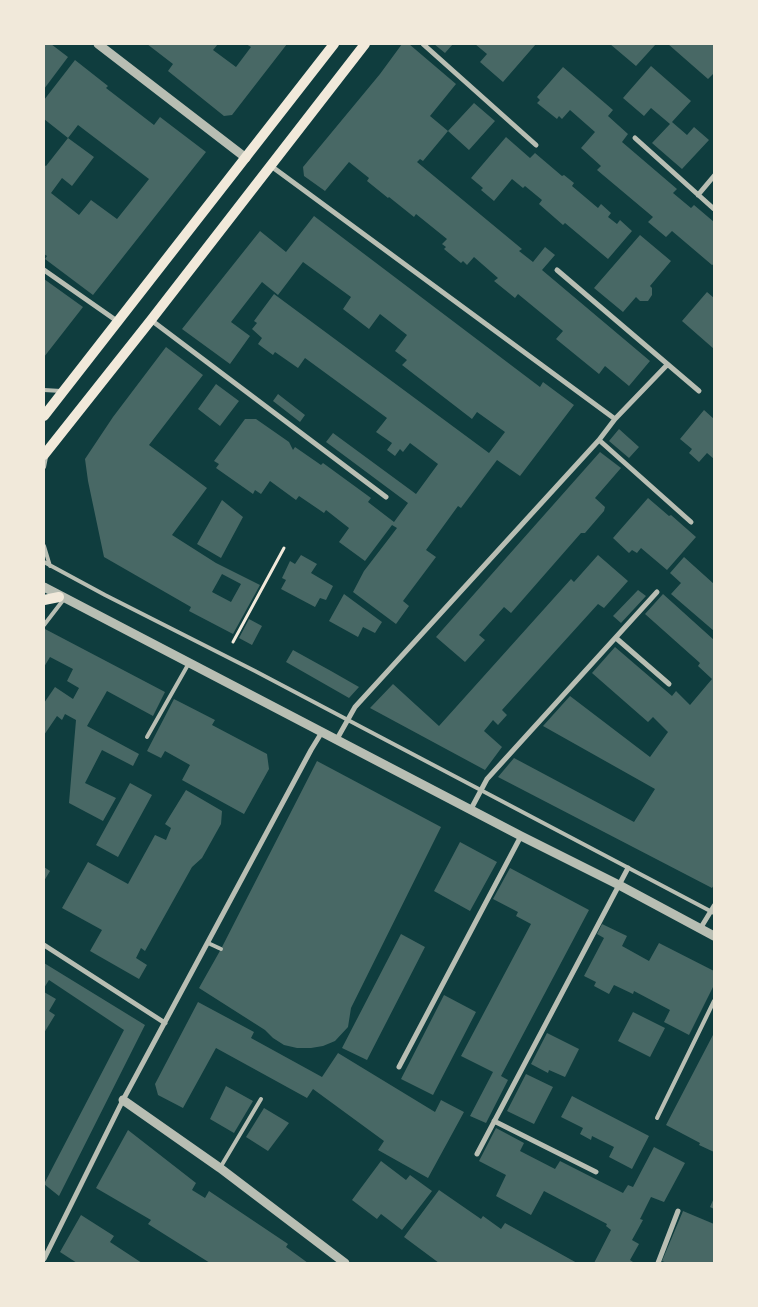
<!DOCTYPE html>
<html>
<head>
<meta charset="utf-8">
<style>
  body { margin:0 }
  #map { position:relative; width:758px; height:1307px; overflow:hidden; background:#0f3d3e; font-family:"Varela Round",sans-serif }
  canvas { display:block }
  .frame { position:absolute; inset:0; border:45px solid #f1e9da; pointer-events:none }
</style>
</head>
<body>
<div id="map">
<canvas width="758" height="1307"></canvas>
<div class="frame"></div>
</div>
<script>
const g = document.querySelector('canvas').getContext('2d');
g.lineJoin = 'round';
function paint(path, color) { g.fillStyle = color; g.fill(path, 'evenodd'); }
const shape = rows => new Path2D(rows.map(r => 'M' + r).join(''));
function stroke(path, color, width, dash) { g.strokeStyle = color; g.lineWidth = width; g.lineCap = dash ? 'butt' : 'round'; g.setLineDash(dash || []); g.stroke(path); }
paint(shape([
  [44,44,51,44,68,57,44,89],
  [147,44,218,44,213,50,236,67,251,47,246,44,287,44,232,115,224,116,168,71,173,64],
  [402,44,409,44,456,84,430,116,448,131,423,161,420,159,417,162,522,249,519,251,533,262,545,247,555,255,542,270,650,361,629,386,605,366,599,374,556,339,563,331,518,294,515,298,494,281,498,278,474,257,467,265,463,261,461,263,444,249,446,247,442,244,447,239,416,214,414,217,389,197,388,198,367,181,369,178,349,162,325,191,304,176,303,167,380,74],
  [434,44,453,44,445,53],
  [475,44,536,44,503,82,480,62,487,54],
  [610,44,656,44,636,66],
  [668,44,714,44,714,73,708,79],
  [75,60,108,86,106,88,154,125,160,117,206,152,93,295,45,259,47,256,44,254,44,165,46,166,68,138,44,119,44,100],
  [78,125,149,179,117,219,91,200,79,215,51,193,62,178,72,186,94,157,68,138],
  [651,66,691,101,672,122,687,135,694,127,709,140,682,169,652,143,670,124,651,108,644,116,623,98],
  [563,67,613,110,608,116,628,134,622,142,677,189,673,193,691,208,694,205,714,222,714,264,712,265,672,231,666,237,648,222,653,217,597,170,601,166,581,148,595,132,570,110,562,119,559,116,557,119,537,103,540,100,537,97],
  [474,103,495,121,469,150,448,131],
  [506,137,530,158,535,153,562,176,564,175,574,183,572,186,598,208,601,204,611,213,608,217,617,224,620,220,632,231,608,259,565,223,563,225,539,204,542,200,525,186,523,188,512,179,494,201,481,190,483,188,471,178],
  [314,216,540,387,543,382,574,405,520,476,497,460,461,508,458,506,426,550,436,557,403,601,409,606,396,624,353,592,364,571,397,528,392,525,365,561,339,542,349,528,326,510,324,513,299,496,296,500,270,481,261,494,255,490,253,494,216,468,219,464,214,461,245,419,256,419,289,442,293,450,295,447,321,465,323,463,371,498,368,502,394,522,408,503,326,442,333,433,416,494,438,464,410,443,403,452,400,449,395,456,387,450,392,443,376,432,387,418,305,358,298,368,275,352,273,355,258,344,262,338,252,329,257,323,254,321,274,294,489,453,505,432,477,412,472,419,402,365,407,360,395,351,407,335,380,314,369,329,343,309,351,297,303,262,278,295,262,282,231,322,250,336,230,364,182,329,260,231,286,252],
  [640,235,671,261,650,286,652,288,652,295,648,301,640,301,636,297,623,312,594,288],
  [44,279,83,307,44,357],
  [707,292,714,298,714,349,682,321],
  [166,347,203,375,149,445,207,488,172,535,216,563,260,585,233,634,189,611,191,607,104,557,88,481,85,459,113,417],
  [222,574,241,584,231,602,212,592],
  [216,384,239,401,220,426,198,409],
  [278,394,305,415,300,422,273,401],
  [704,410,714,419,714,459,707,453,699,462,689,453,692,449,680,439],
  [619,429,639,447,629,458,609,441],
  [600,452,621,468,595,498,605,507,604,511,585,533,581,533,511,613,504,607,479,635,485,640,465,662,436,637],
  [648,498,669,516,671,515,696,537,667,570,641,548,637,553,632,550,629,553,613,538],
  [222,500,243,517,221,558,197,544],
  [301,555,317,564,311,573,333,586,326,600,320,598,315,607,281,589,286,580,282,578,290,561,295,564],
  [598,555,628,581,604,608,598,604,502,710,507,715,498,725,493,720,484,731,502,747,485,770,370,708,393,684,439,726,571,579,574,582],
  [684,557,714,584,714,631,671,594,681,583,670,573],
  [638,590,646,596,621,623,613,616],
  [344,594,382,622,375,633,363,627,358,637,329,621],
  [663,594,714,640,714,885,712,888,498,777,514,758,634,822,655,789,543,726,570,696,650,757,668,732,653,717,648,722,592,673,615,647,672,696,676,691,690,705,712,679,698,666,700,663,645,614],
  [249,619,262,626,252,645,239,638],
  [45,629,165,692,153,716,107,691,87,726,139,754,133,766,102,750,85,783,116,798,103,821,69,803,76,720,65,714,62,720,57,716,44,735,44,703,55,687,73,699,79,688,67,681,73,669,50,657,44,667],
  [293,650,331,671,359,687,349,698,286,662],
  [174,699,215,720,212,725,267,754,269,769,244,814,182,780,190,765,165,751,161,758,147,751],
  [317,761,441,827,351,1008,348,1027,335,1041,323,1046,311,1048,297,1048,284,1045,273,1038,265,1030,199,988,221,949],
  [130,783,152,795,118,857,96,845],
  [186,790,222,811,221,824,202,858,192,867,145,951,141,948,136,958,147,965,139,979,90,951,102,930,62,908,88,862,128,884,155,835,166,840,171,828,165,824],
  [460,842,497,862,470,911,434,891],
  [44,867,50,871,44,881],
  [510,868,589,910,501,1076,508,1080,486,1123,470,1116,493,1072,461,1056,531,924,516,916,518,912,493,899],
  [602,924,627,936,622,946,649,961,659,943,714,971,714,985,689,1035,664,1022,670,1010,634,991,633,994,614,985,609,994,594,986,596,982,584,976,604,938,597,934],
  [401,934,425,947,367,1060,342,1048],
  [44,963,145,1025,59,1196,44,1184,124,1030,49,980,44,988],
  [44,992,56,999,49,1011,55,1015,44,1033],
  [444,995,476,1012,433,1095,401,1079],
  [198,1002,254,1032,251,1038,322,1077,338,1053,435,1112,441,1100,464,1112,428,1178,378,1150,384,1141,313,1089,307,1098,216,1048,183,1108,158,1095,155,1084],
  [633,1012,665,1028,650,1057,618,1041],
  [547,1033,579,1049,565,1077,549,1070,548,1073,531,1064],
  [714,1033,714,1152,699,1145,700,1143,666,1125],
  [526,1074,553,1087,534,1124,507,1111],
  [226,1086,253,1101,234,1133,210,1119],
  [572,1096,649,1136,632,1169,609,1157,614,1147,592,1136,591,1140,580,1134,583,1128,561,1117],
  [264,1108,289,1123,268,1151,246,1137],
  [496,1128,524,1143,520,1151,555,1169,560,1161,623,1193,628,1185,633,1187,654,1147,685,1163,664,1202,651,1197,640,1219,643,1220,632,1240,639,1244,630,1260,633,1262,633,1263,594,1263,611,1230,606,1226,607,1224,544,1191,531,1215,496,1196,506,1175,479,1161],
  [128,1130,196,1183,192,1190,205,1198,209,1191,288,1244,286,1247,308,1263,210,1263,148,1224,151,1220,96,1188],
  [381,1161,406,1180,410,1175,432,1191,402,1230,381,1214,377,1219,352,1200],
  [439,1190,481,1219,483,1216,501,1229,505,1223,577,1263,439,1263,404,1237],
  [714,1198,714,1209,710,1207],
  [683,1211,714,1224,714,1263,667,1263,662,1261],
  [81,1215,114,1236,110,1242,142,1263,77,1263,60,1252]
]), '#486865');
stroke(shape([
  [233,642,284,548]
]), '#f1e9da', 3);
stroke(shape([
  [44,390,61,391],
  [44,467,46,457],
  [44,546,50,566],
  [44,562,105,595,255,671,714,913],
  [44,625,64,599],
  [147,737,189,663],
  [208,943,221,949],
  [657,1118,714,1001],
  [220,1168,261,1099]
]), '#b8beb3', 4);
stroke(shape([
  [423,44,536,145],
  [635,138,714,209],
  [271,166,615,419],
  [698,195,714,176],
  [44,270,117,321],
  [557,270,699,391],
  [151,320,386,497],
  [599,440,691,522],
  [616,638,669,684],
  [337,739,355,707,599,440,615,419,667,365],
  [471,809,487,779,657,592],
  [700,929,714,906],
  [44,945,165,1023],
  [399,1067,521,836],
  [494,1121,596,1172],
  [477,1154,628,868],
  [44,1259,123,1100,311,750,322,732],
  [658,1263,678,1211]
]), '#b8beb3', 5);
stroke(shape([
  [98,44,246,158],
  [44,587,521,836,619,885,714,936],
  [123,1100,220,1168,345,1263]
]), '#b8beb3', 9);
stroke(shape([
  [44,416,334,44],
  [44,455,151,320,365,44],
  [44,600,59,597]
]), '#f1e9da', 10);
</script>
</body>
</html>
